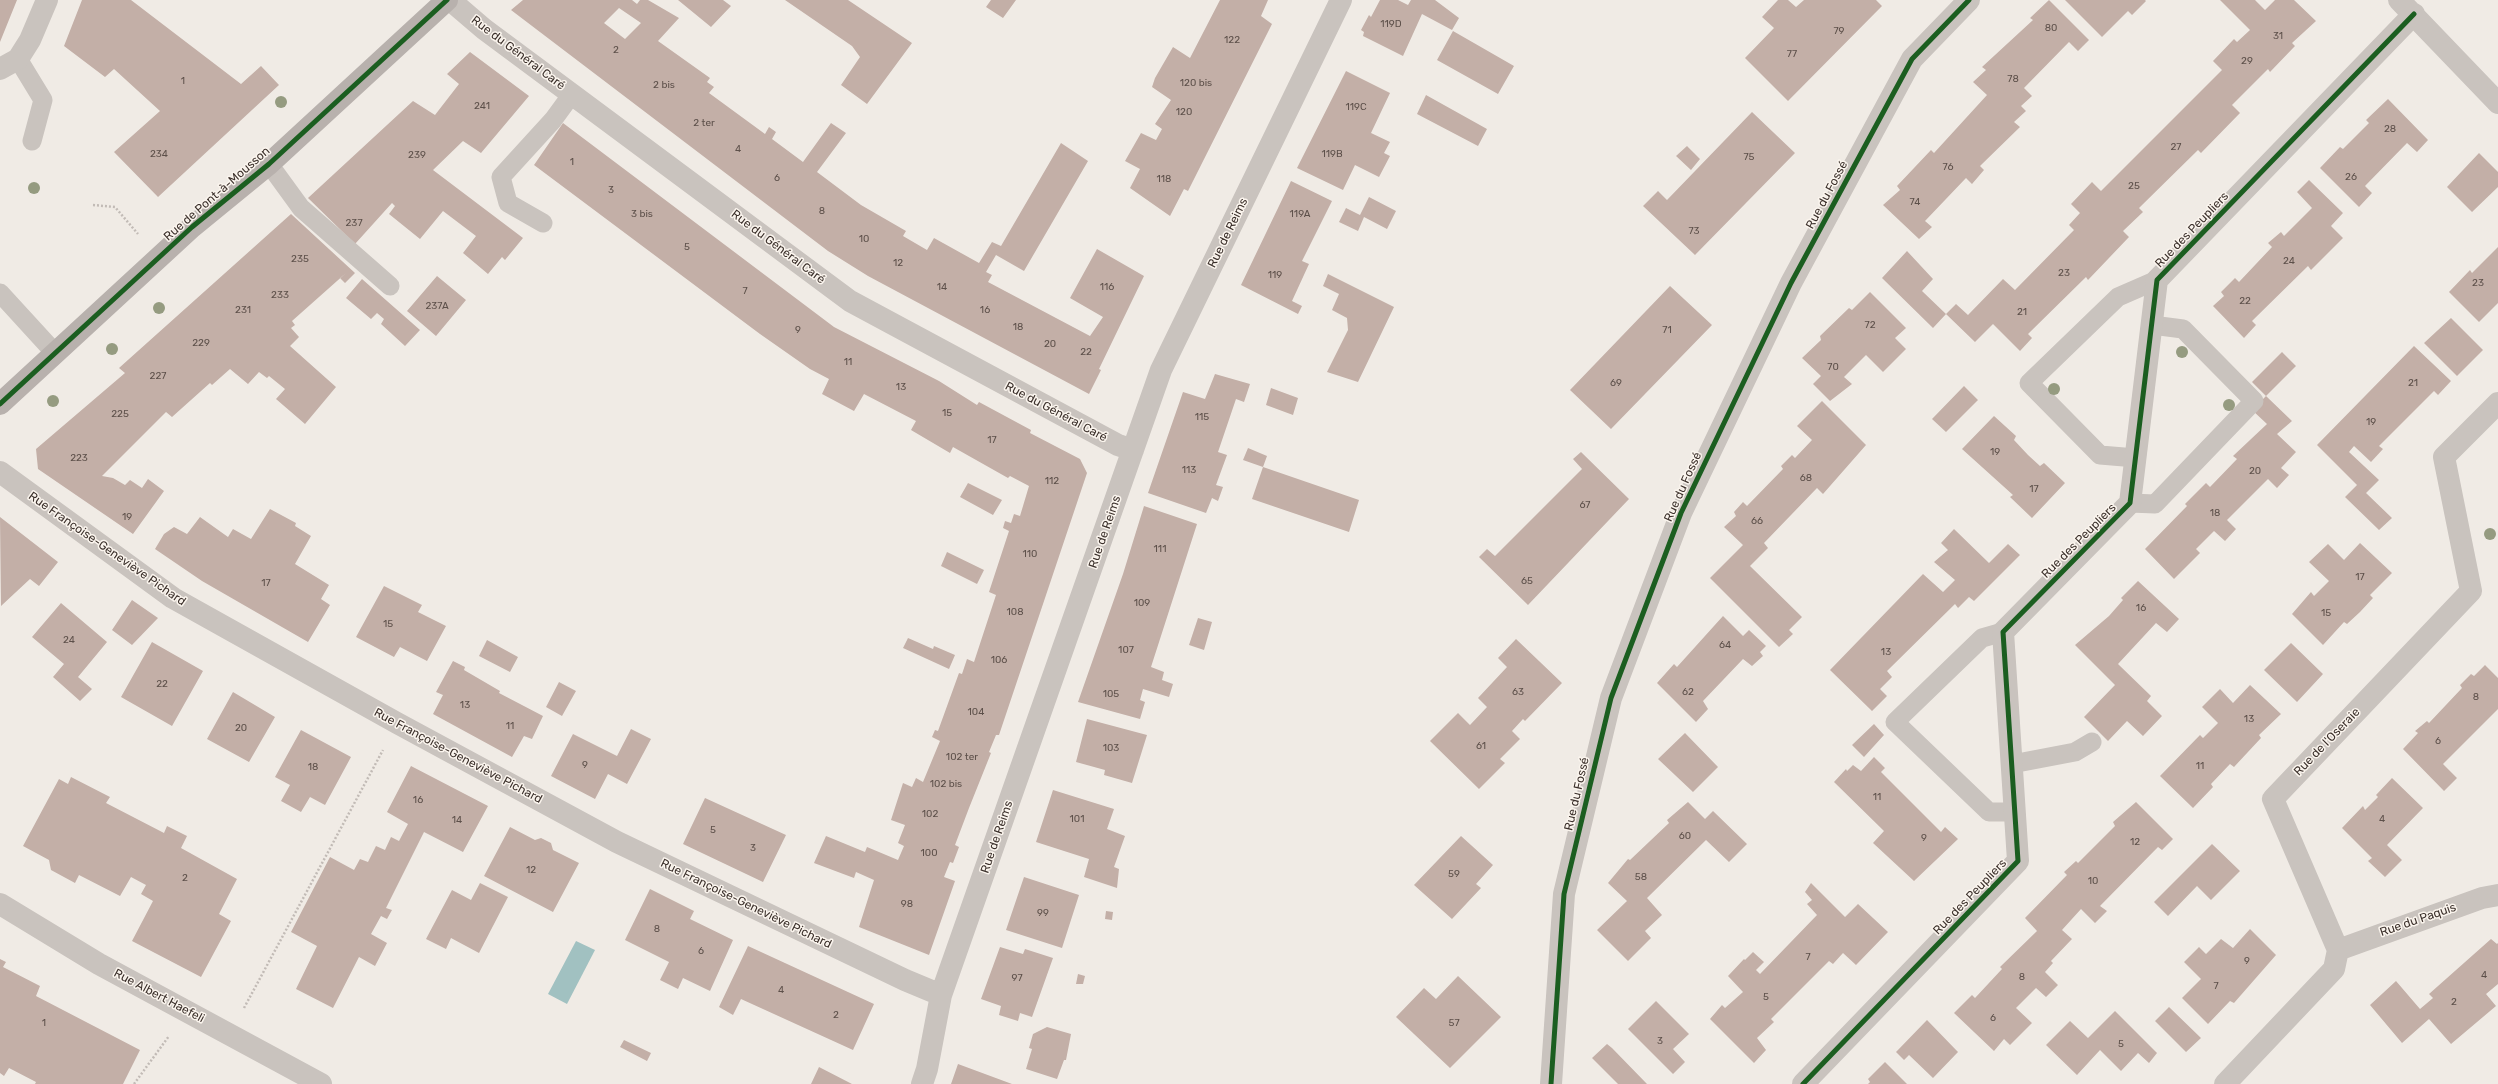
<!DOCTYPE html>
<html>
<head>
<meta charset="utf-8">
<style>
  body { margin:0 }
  canvas { display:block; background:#f0ebe5 }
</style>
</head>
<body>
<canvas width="2498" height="1084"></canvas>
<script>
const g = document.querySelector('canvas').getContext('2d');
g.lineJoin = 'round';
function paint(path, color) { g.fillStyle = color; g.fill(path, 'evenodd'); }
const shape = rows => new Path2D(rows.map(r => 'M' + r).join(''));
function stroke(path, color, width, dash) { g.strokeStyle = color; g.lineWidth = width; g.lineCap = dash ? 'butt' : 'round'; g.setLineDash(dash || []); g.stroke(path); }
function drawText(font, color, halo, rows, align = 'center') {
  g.font = font + ' Rubik,sans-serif'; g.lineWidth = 3; g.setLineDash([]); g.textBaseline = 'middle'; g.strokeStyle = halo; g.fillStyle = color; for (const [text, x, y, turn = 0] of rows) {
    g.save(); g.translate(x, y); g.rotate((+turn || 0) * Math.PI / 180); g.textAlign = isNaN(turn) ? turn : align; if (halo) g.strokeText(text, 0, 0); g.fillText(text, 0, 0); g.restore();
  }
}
paint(shape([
  [576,941,595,950,567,1004,548,994]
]), '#a1c1c1');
paint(shape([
  [0,0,17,0,0,42],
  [82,0,131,0,241,84,261,66,279,85,158,197,114,152,160,111,114,69,105,77,64,46],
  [523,0,632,0,637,4,640,0,648,0,679,18,658,41,710,78,707,82,714,87,709,93,765,134,769,127,776,132,772,139,803,162,831,123,846,133,817,172,861,205,906,231,903,236,927,250,934,238,979,263,992,242,1001,246,1061,143,1088,161,1024,271,996,255,986,272,992,275,988,282,1090,336,1103,317,1070,298,1097,249,1144,276,1099,369,1101,370,1089,394,868,276,828,251,511,10],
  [619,8,641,23,625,39,604,23],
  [678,0,723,0,731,6,711,27],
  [785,0,848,0,912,43,867,104,841,85,860,57,852,46],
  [991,0,1016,0,1003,18,986,7],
  [1220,0,1268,0,1261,16,1272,24,1188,191,1184,189,1170,216,1130,188,1140,169,1125,161,1141,133,1156,140,1162,129,1155,124,1171,100,1152,87,1155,78,1173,47,1190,58],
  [1380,0,1398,0,1408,5,1411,0,1435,0,1459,18,1452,30,1422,14,1403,56,1363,36,1364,32,1361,30,1369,15,1371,17],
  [1778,0,1788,0,1796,7,1804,0,1876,0,1882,6,1788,101,1745,58,1774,28,1762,17],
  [2049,0,2089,40,2078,51,2069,42,2024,88,2032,96,2021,106,2026,111,2014,122,2020,127,1980,166,1984,170,1972,184,1966,178,1925,221,1932,227,1919,239,1883,205,1900,190,1897,186,1931,150,1934,153,1987,95,1973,82,1986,70,1982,67,2033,20,2030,18],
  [2065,0,2145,0,2146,1,2132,15,2128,11,2102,37],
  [2220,0,2255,0,2265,10,2275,0,2294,0,2316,21,2292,43,2295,46,2270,72,2268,69,2232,105,2240,113,2201,153,2198,150,2139,208,2143,212,2123,231,2129,237,2088,280,2086,277,2028,334,2032,338,2020,351,1993,324,1975,342,1946,314,1956,304,1968,315,2003,279,2015,290,2074,230,2069,225,2080,213,2071,204,2092,182,2101,191,2222,70,2213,61,2234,39,2237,42,2250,30],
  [1453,31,1514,66,1498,94,1437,60],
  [470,52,529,96,481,153,463,141,433,170,523,238,505,260,502,257,488,274,463,253,476,236,443,211,420,239,389,214,395,206,392,203,355,244,308,198,413,101,435,115,459,84,447,74],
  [1346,71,1390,93,1371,133,1390,142,1384,153,1390,156,1379,177,1355,165,1343,190,1297,168],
  [1426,95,1487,129,1478,146,1417,114],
  [2388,99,2428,140,2417,152,2407,143,2365,186,2372,193,2359,207,2320,168,2340,147,2343,149,2369,123,2366,120],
  [1752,112,1795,153,1695,255,1643,206,1658,191,1667,200],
  [563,123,834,327,939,381,977,405,979,402,1031,430,1030,433,1080,459,1087,473,999,735,996,735,989,752,991,753,969,808,955,845,959,847,953,863,950,862,944,877,955,881,929,955,859,927,874,880,856,872,854,878,814,863,826,836,865,852,867,847,898,860,904,846,898,843,905,825,891,820,903,783,912,787,916,778,923,782,940,741,932,737,935,730,938,731,959,673,962,674,967,659,974,662,996,595,989,592,1009,531,1003,528,1005,521,1011,523,1014,514,1020,516,1029,486,1010,476,1008,478,953,447,950,453,911,430,916,421,864,394,854,411,822,394,829,379,810,369,760,334,534,165],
  [1687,146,1700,159,1691,170,1676,156],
  [2479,153,2498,172,2498,187,2472,212,2447,187],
  [2309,180,2343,213,2331,226,2343,238,2311,270,2308,266,2252,321,2256,325,2244,338,2213,306,2224,296,2221,292,2235,278,2239,282,2272,247,2268,243,2281,232,2284,236,2312,208,2297,192],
  [1291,181,1332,201,1302,261,1309,264,1292,301,1302,306,1298,314,1241,285],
  [1369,197,1396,211,1387,229,1364,217,1358,231,1339,222,1346,208,1360,215],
  [291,214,355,273,345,283,340,278,346,273,292,321,295,325,291,328,299,337,290,346,336,387,305,424,276,399,285,389,269,376,267,378,259,372,248,384,230,369,212,385,210,383,172,417,166,412,102,476,113,478,125,485,130,480,142,488,148,479,164,491,133,534,38,469,36,449,125,373,119,368],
  [2498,247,2498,303,2479,322,2449,292,2470,270,2472,273],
  [1907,251,1933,279,1922,291,1946,314,1933,328,1882,278],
  [1328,274,1394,307,1358,382,1327,372,1348,330,1347,318,1332,310,1339,294,1323,286],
  [437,276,466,300,436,336,407,311],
  [362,279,420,330,405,346,381,324,384,319,377,313,371,319,346,298],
  [1670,286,1712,325,1611,429,1570,390],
  [1870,292,1906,328,1895,338,1906,349,1883,372,1866,355,1844,377,1852,384,1830,401,1813,384,1821,376,1802,358,1821,340,1820,336,1849,308,1852,310],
  [2451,318,2483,350,2457,376,2424,343],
  [2414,346,2451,381,2438,395,2434,391,2379,446,2383,449,2371,462,2354,446,2349,452,2379,480,2366,493,2392,518,2379,530,2345,497,2357,485,2317,445],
  [2282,352,2296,366,2266,396,2292,421,2277,434,2296,452,2281,468,2289,475,2277,488,2268,479,2227,520,2236,529,2225,541,2214,531,2196,549,2200,553,2174,579,2145,549,2187,506,2185,504,2206,483,2210,487,2237,459,2233,456,2267,424,2252,410,2266,396,2252,382],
  [1215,374,1250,384,1244,402,1236,399,1218,452,1227,455,1216,485,1223,487,1218,501,1212,498,1206,513,1148,493,1183,392,1205,399],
  [1964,386,1978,400,1946,432,1932,419],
  [1271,388,1298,398,1293,415,1266,405],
  [1822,401,1866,445,1823,494,1817,488,1791,515,1764,543,1768,548,1750,566,1802,617,1789,630,1793,634,1779,647,1710,578,1743,545,1724,527,1736,516,1734,512,1743,502,1747,506,1783,469,1781,466,1792,455,1795,458,1812,440,1797,426],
  [1994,416,2016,436,2014,440,2028,455,2040,466,2044,463,2065,483,2032,518,2010,497,2013,495,1962,449],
  [1248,448,1267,456,1263,467,1359,500,1349,532,1252,499,1263,467,1243,460],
  [1581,452,1629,499,1528,605,1479,557,1487,549,1495,556,1582,469,1573,459],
  [968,483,1002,500,993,515,960,497],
  [1144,506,1197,524,1151,667,1164,672,1162,680,1173,684,1169,697,1143,689,1140,700,1145,702,1140,719,1078,702,1123,574],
  [270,509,296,523,295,526,311,536,295,564,329,585,321,599,330,605,308,642,202,581,155,549,164,534,174,527,187,534,200,517,228,537,233,529,251,539],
  [0,517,58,562,39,586,30,579,1,606],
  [1954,529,1989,563,2008,544,2020,555,1974,601,1969,597,1958,608,1955,604,1887,671,1892,677,1880,689,1887,696,1872,711,1830,670,1923,574,1943,592,1955,580,1934,562,1948,550,1941,543],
  [2360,543,2392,573,2370,595,2373,598,2360,612,2347,624,2344,622,2323,645,2292,614,2311,592,2314,596,2329,581,2309,562,2328,544,2344,560],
  [947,552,984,570,977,584,941,566],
  [2138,581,2179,619,2167,632,2156,623,2118,664,2151,696,2147,701,2162,716,2143,736,2127,721,2108,741,2084,717,2115,685,2075,645,2109,616,2123,600,2121,598],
  [384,586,422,605,418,612,446,626,427,661,400,647,394,657,356,637],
  [132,600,158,618,132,645,112,630],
  [61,603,107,642,78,677,92,689,80,701,53,677,64,664,32,637],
  [1723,616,1743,636,1749,630,1766,646,1760,652,1763,656,1752,666,1743,659,1703,701,1708,709,1696,722,1657,683,1674,664,1677,667],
  [1198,618,1212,622,1204,650,1189,645],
  [908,638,933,649,934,646,955,655,949,669,903,648],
  [1516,639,1562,683,1525,721,1523,719,1512,731,1520,739,1500,759,1505,763,1479,789,1430,741,1458,713,1470,725,1487,707,1478,698,1507,667,1498,658],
  [487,640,518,657,510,672,479,656],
  [152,642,203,671,172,726,121,697],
  [2291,643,2323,674,2297,702,2264,670],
  [453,661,465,667,464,670,500,691,499,693,543,716,532,739,524,736,512,757,433,714,443,695,436,692],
  [2485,665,2498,678,2498,709,2443,764,2457,778,2444,791,2403,749,2418,733,2415,731,2427,721,2429,723,2462,688,2460,685,2471,674,2474,676],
  [559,682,576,691,562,716,546,707],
  [2250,685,2281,714,2259,735,2261,738,2234,767,2230,764,2211,784,2213,787,2193,808,2160,776,2200,735,2203,738,2218,723,2202,707,2220,689,2233,703],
  [233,692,275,717,249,762,207,739],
  [1087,719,1147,735,1132,783,1104,775,1105,770,1076,762],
  [1874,724,1884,735,1864,757,1852,745],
  [631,729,651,739,627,784,608,774,595,799,551,776,573,734,617,756],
  [301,730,351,757,325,805,310,797,301,812,281,801,290,785,275,777],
  [1685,733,1718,767,1693,792,1658,759],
  [1874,757,1885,768,1881,772,1941,832,1945,827,1958,839,1914,881,1873,843,1884,831,1834,782,1846,769,1847,771,1853,765,1861,771],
  [411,766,488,806,463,852,424,832,386,908,392,910,387,919,381,916,371,934,387,943,375,966,359,957,333,1008,296,989,317,946,291,932,330,857,354,870,360,859,368,862,376,846,385,850,391,837,399,841,408,824,387,812],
  [71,777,110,797,106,803,164,833,167,826,187,836,181,848,237,879,219,914,231,921,201,977,132,941,153,901,141,894,146,885,131,877,120,896,79,875,75,883,51,870,49,860,23,846,59,779,68,784],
  [2392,778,2423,808,2387,845,2402,860,2385,877,2368,861,2372,858,2342,828,2363,806,2365,810,2378,797,2376,795],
  [1053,790,1114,809,1107,829,1125,836,1114,867,1119,869,1117,888,1084,877,1089,859,1036,842],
  [705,798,786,835,763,882,683,844],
  [1688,802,1705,819,1713,811,1747,844,1729,862,1706,840,1647,898,1662,915,1645,931,1651,938,1628,961,1597,930,1627,901,1608,883,1628,859,1630,860,1669,823,1667,820],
  [2136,802,2173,839,2162,850,2158,847,2100,906,2107,911,2095,923,2081,909,2062,930,2072,939,2051,961,2053,963,2045,972,2058,985,2046,997,2036,988,2016,1008,2032,1023,2010,1045,2004,1039,1994,1051,1954,1013,1972,995,1975,998,2002,969,2000,967,2037,931,2025,918,2067,875,2064,872,2076,861,2078,863,2115,826,2113,822],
  [510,827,535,840,541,838,551,843,553,850,579,863,553,912,484,876],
  [1461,836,1493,865,1476,884,1481,888,1452,919,1414,885],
  [2212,844,2240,871,2211,900,2197,886,2168,916,2154,902],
  [1024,877,1079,895,1062,948,1006,930],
  [480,883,508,897,479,953,451,938,446,949,426,939,452,890,471,900],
  [1811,883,1845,917,1858,904,1888,932,1856,965,1843,953,1833,964,1829,961,1771,1019,1774,1022,1757,1038,1766,1050,1754,1063,1710,1019,1722,1005,1725,1008,1743,992,1728,976,1744,959,1745,960,1753,952,1764,962,1756,970,1760,974,1817,915,1807,904,1812,900,1805,892],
  [650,889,694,911,690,919,733,940,710,991,683,978,678,989,660,980,669,962,625,940],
  [1106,911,1113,912,1112,920,1105,919],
  [2250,929,2276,955,2234,1003,2230,1001,2208,1024,2182,998,2201,979,2184,962,2199,947,2206,954,2221,939,2233,948],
  [2491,939,2497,944,2498,943,2498,984,2486,994,2496,1006,2451,1044,2429,1019,2402,1043,2370,1005,2396,981,2420,1009,2433,998,2429,994],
  [748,946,874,1004,853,1050,741,999,733,1015,719,1007],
  [1000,947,1023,954,1025,949,1053,958,1032,1017,1020,1013,1018,1021,999,1015,1001,1006,981,999],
  [0,959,6,962,3,967,40,986,36,996,140,1050,123,1084,35,1084,36,1082,9,1068,4,1076,0,1073],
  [1078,974,1085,976,1083,984,1076,984],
  [1458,976,1501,1017,1450,1068,1396,1017,1424,988,1436,999],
  [1656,1001,1689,1034,1673,1049,1685,1062,1673,1074,1628,1029],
  [2169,1007,2201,1038,2186,1052,2155,1021],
  [2115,1011,2157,1053,2149,1063,2138,1053,2121,1071,2100,1050,2077,1075,2046,1045,2070,1021,2088,1038],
  [1927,1020,1958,1052,1933,1078,1909,1055,1904,1060,1896,1052],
  [1047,1027,1071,1034,1066,1060,1064,1060,1057,1079,1026,1069,1032,1049,1029,1048,1033,1034],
  [624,1040,651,1053,647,1061,620,1047],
  [1607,1044,1612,1048,1647,1084,1618,1084,1592,1058],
  [1885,1062,1907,1084,1868,1084,1870,1082,1868,1079],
  [958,1064,1012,1084,951,1084],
  [819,1067,852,1084,811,1084]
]), '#c3afa7');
stroke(shape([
  [93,205,115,207,138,234],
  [244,1008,383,750],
  [134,1084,169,1036]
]), '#c2bbb6', 2.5, [2, 2]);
stroke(shape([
  [18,59,43,100,32,141],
  [269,164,301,208,390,286],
  [543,223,508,203,501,177,553,120,572,94],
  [0,293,55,353],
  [2136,458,2100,455,2029,383,2118,297,2157,280],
  [2130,503,2155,504,2254,401,2183,329,2152,325],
  [2003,632,1982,638,1895,722,1989,812,2015,812],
  [2012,764,2075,752,2092,742]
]), '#c9c3be', 19);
stroke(shape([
  [450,0,484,29,850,301,1118,445,1133,450],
  [2399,0,2498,103],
  [0,69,18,59,30,40,47,0],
  [0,472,173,598,397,723,617,842,905,980,941,995],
  [0,904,99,964,321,1084],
  [2338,950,2482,898,2498,895],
  [922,1084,927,1069,941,995,1161,370,1341,0],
  [1551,1084,1564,894,1611,698,1681,513,1791,283,1912,59,1969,0],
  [1803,1084,2018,861,2003,632,2130,503,2157,280,2414,14],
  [2225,1084,2334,969,2338,950,2273,799,2471,591,2444,457,2498,403]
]), '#c9c3be', 22);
stroke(shape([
  [0,404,192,227,269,164,447,0]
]), '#b8b1ad', 22);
stroke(shape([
  [0,404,192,227,269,164,447,0],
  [1551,1084,1564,894,1611,698,1681,513,1791,283,1912,59,1969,0],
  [1803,1084,2018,861,2003,632,2130,503,2157,280,2414,14]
]), '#1b5e20', 5);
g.fillStyle = '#959b80';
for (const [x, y] of [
  [281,102],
  [34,188],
  [159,308],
  [112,349],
  [2182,352],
  [2054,389],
  [53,401],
  [2229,405],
  [2490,534]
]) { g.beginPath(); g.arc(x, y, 6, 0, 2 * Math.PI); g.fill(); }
drawText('10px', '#5d504a', null, [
  ["119D",1391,24],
  ["80",2051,28],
  ["79",1839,31],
  ["31",2278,36],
  ["122",1232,40],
  ["2",616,50],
  ["77",1792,54],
  ["29",2247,61],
  ["78",2013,79],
  ["1",183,81],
  ["120 bis",1196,83],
  ["2 bis",664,85],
  ["241",482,106],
  ["119C",1356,107],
  ["120",1184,112],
  ["2 ter",704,123],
  ["28",2390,129],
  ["27",2176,147],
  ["4",738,149],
  ["234",159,154],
  ["119B",1332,154],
  ["239",417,155],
  ["75",1749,157],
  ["1",572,162],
  ["76",1948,167],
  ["26",2351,177],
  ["6",777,178],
  ["118",1164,179],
  ["25",2134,186],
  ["3",611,190],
  ["74",1915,202],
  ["8",822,211],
  ["3 bis",642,214],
  ["119A",1300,214],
  ["237",354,223],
  ["73",1694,231],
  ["10",864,239],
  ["5",687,247],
  ["235",300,259],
  ["24",2289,261],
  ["12",898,263],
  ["23",2064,273],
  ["119",1275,275],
  ["23",2478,283],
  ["14",942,287],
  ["116",1107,287],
  ["7",745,291],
  ["233",280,295],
  ["22",2245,301],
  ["237A",437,306],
  ["231",243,310],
  ["16",985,310],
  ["21",2022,312],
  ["72",1870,325],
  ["18",1018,327],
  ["9",798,330],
  ["71",1667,330],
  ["229",201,343],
  ["20",1050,344],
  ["22",1086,352],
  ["11",848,362],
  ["70",1833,367],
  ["227",158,376],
  ["69",1616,383],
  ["21",2413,383],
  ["13",901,387],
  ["15",947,413],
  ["225",120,414],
  ["115",1202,417],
  ["19",2371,422],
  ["17",992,440],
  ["19",1995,452],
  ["223",79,458],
  ["113",1189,470],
  ["20",2255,471],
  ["68",1806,478],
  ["112",1052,481],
  ["17",2034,489],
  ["67",1585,505],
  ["18",2215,513],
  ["19",127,517],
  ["66",1757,521],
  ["111",1160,549],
  ["110",1030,554],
  ["17",2360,577],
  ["65",1527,581],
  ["17",266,583],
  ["109",1142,603],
  ["16",2141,608],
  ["108",1015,612],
  ["15",2326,613],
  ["15",388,624],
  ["24",69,640],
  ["64",1725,645],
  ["107",1126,650],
  ["13",1886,652],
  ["106",999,660],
  ["22",162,684],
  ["63",1518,692],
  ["62",1688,692],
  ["105",1111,694],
  ["8",2476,697],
  ["13",465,705],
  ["104",976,712],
  ["13",2249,719],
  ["11",510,726],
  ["20",241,728],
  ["6",2438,741],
  ["61",1481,746],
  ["103",1111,748],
  ["102 ter",962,757],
  ["9",585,765],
  ["11",2200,766],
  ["18",313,767],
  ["102 bis",946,784],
  ["11",1877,797],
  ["16",418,800],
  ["102",930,814],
  ["101",1077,819],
  ["4",2382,819],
  ["14",457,820],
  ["5",713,830],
  ["60",1685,836],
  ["9",1924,838],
  ["12",2135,842],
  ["3",753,848],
  ["100",929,853],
  ["12",531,870],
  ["59",1454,874],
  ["58",1641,877],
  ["2",185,878],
  ["10",2093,881],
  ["98",907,904],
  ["99",1043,913],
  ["8",657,929],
  ["6",701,951],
  ["7",1808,957],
  ["9",2247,961],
  ["4",2484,975],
  ["8",2022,977],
  ["97",1017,978],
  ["7",2216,986],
  ["4",781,990],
  ["5",1766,997],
  ["2",2454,1002],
  ["2",836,1015],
  ["6",1993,1018],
  ["1",44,1023],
  ["57",1454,1023],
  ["3",1660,1041],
  ["5",2121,1044]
]);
drawText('12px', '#3b302b', '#fbf5ee', [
  ["Rue du Général Caré",518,53,37],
  ["Rue de Pont-à-Mousson",217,194,-41],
  ["Rue du Fossé",1827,195,-62],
  ["Rue des Peupliers",2192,230,-46],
  ["Rue de Reims",1228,233,-64],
  ["Rue du Général Caré",778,247,37],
  ["Rue du Général Caré",1056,412,28],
  ["Rue du Fossé",1683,487,-66],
  ["Rue de Reims",1105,532,-71],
  ["Rue des Peupliers",2079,541,-45],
  ["Rue Françoise-Geneviève Pichard",107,549,35],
  ["Rue de l'Oseraie",2327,742,-46],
  ["Rue Françoise-Geneviève Pichard",458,756,28],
  ["Rue du Fossé",1577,794,-77],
  ["Rue de Reims",997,837,-71],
  ["Rue des Peupliers",1970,897,-46],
  ["Rue Françoise-Geneviève Pichard",746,904,26],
  ["Rue du Paquis",2418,920,-19],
  ["Rue Albert Haefeli",159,996,28]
]);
</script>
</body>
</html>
